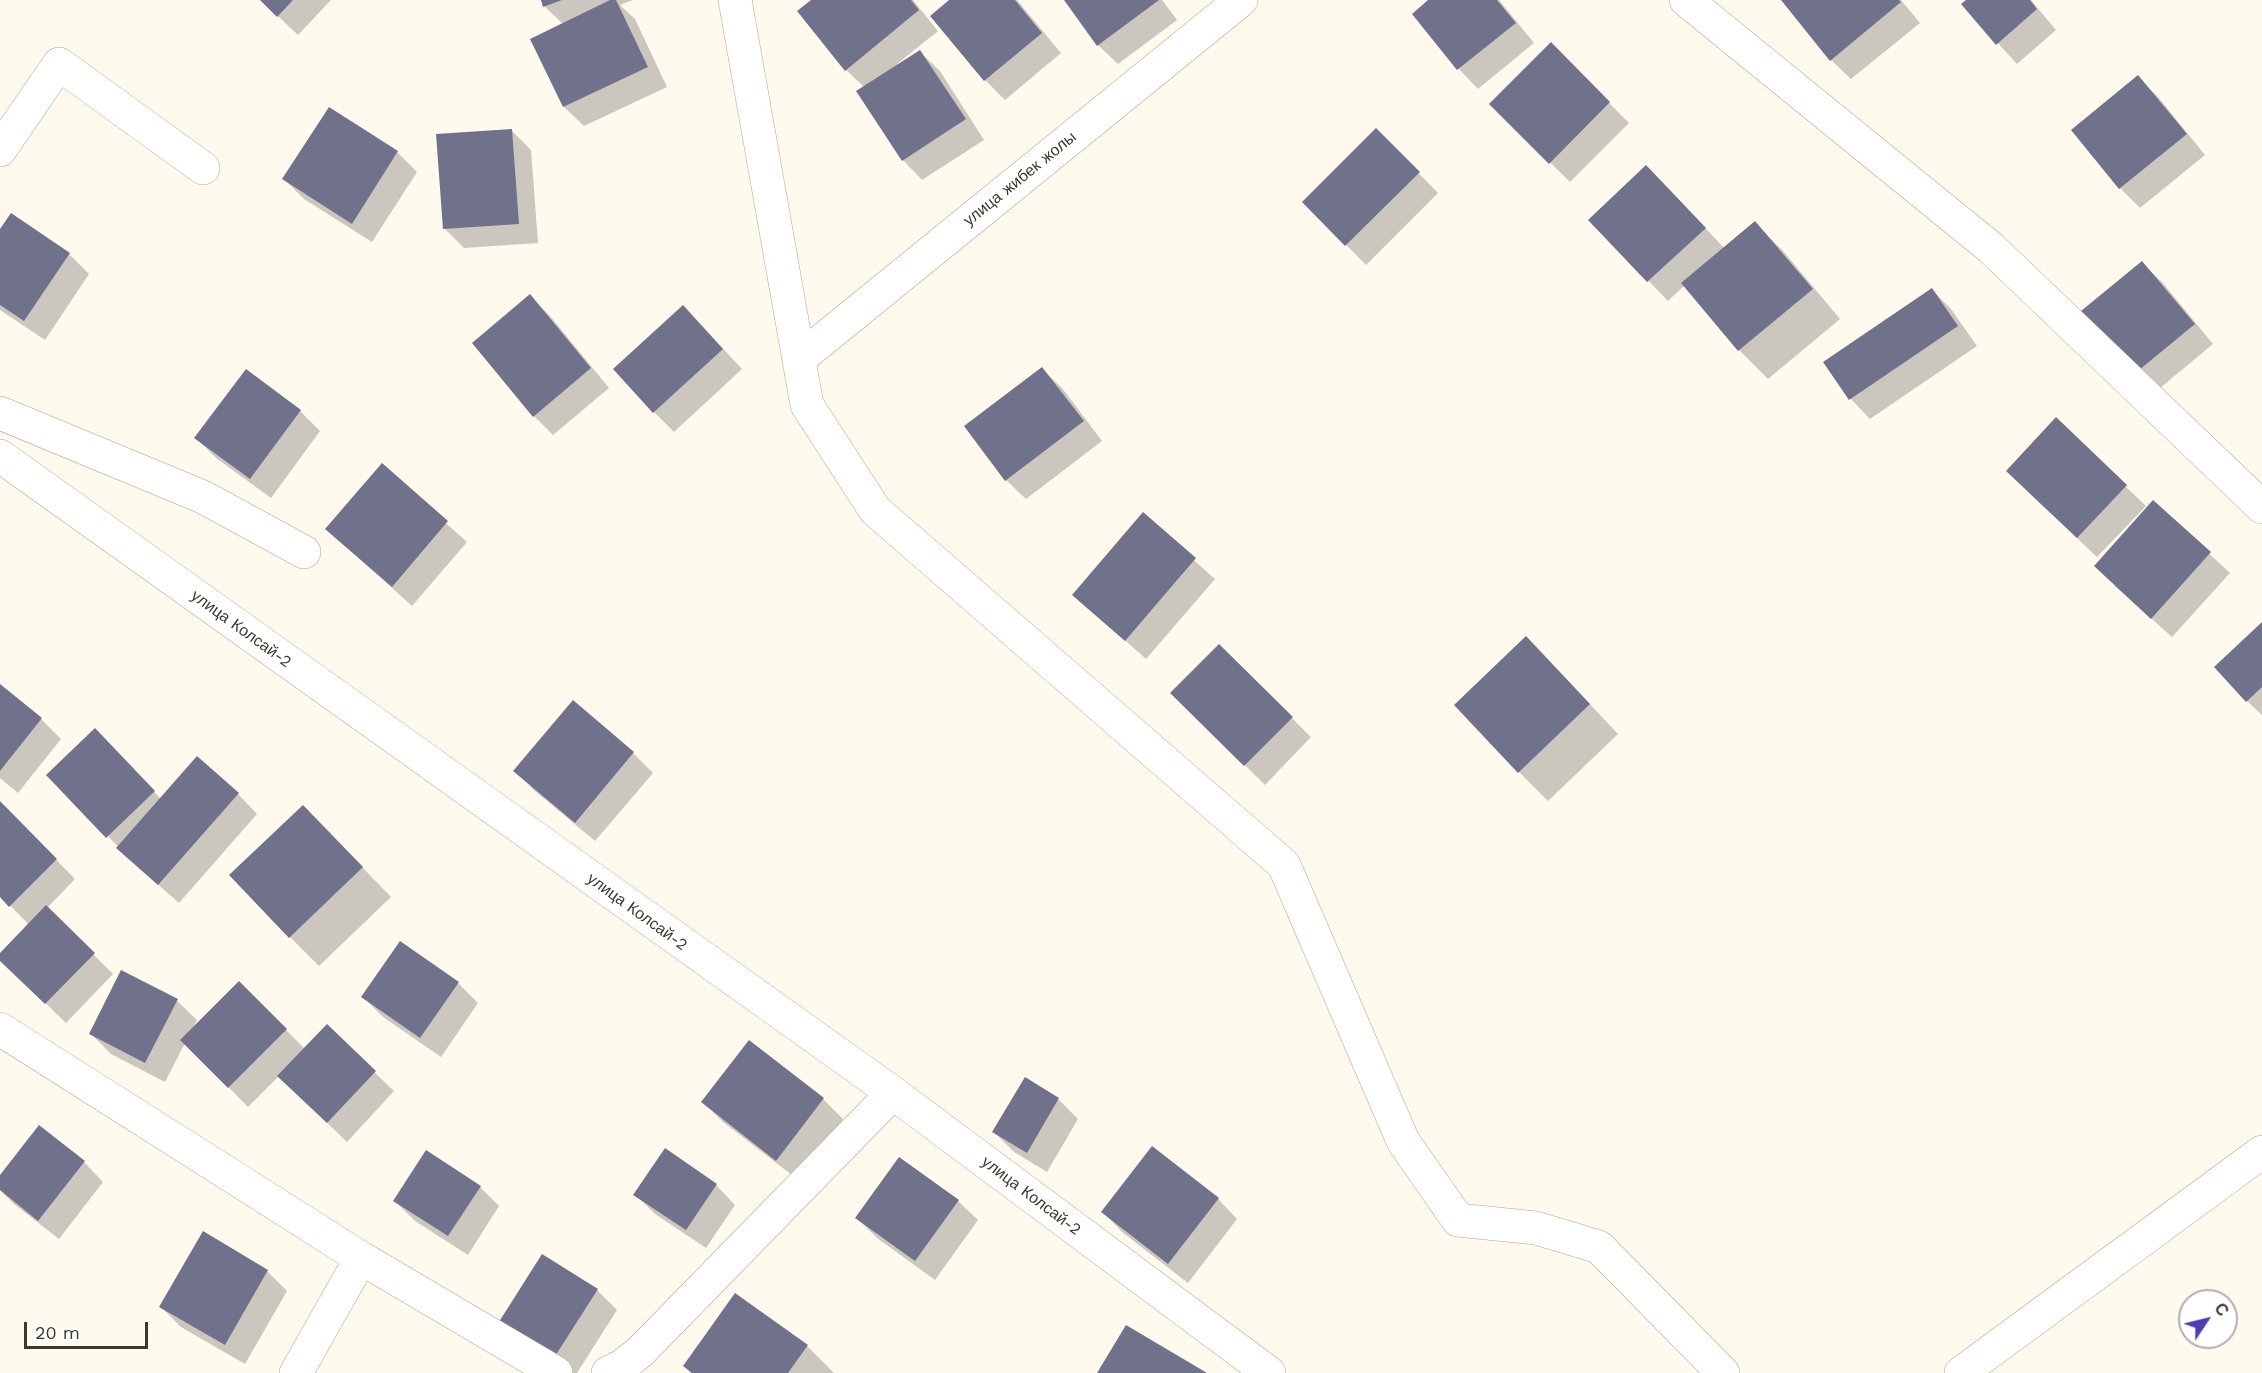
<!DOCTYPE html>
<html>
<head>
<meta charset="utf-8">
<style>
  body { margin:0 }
  #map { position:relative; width:2262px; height:1373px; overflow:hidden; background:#fff9ee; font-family:"Work Sans",sans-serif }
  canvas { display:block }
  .north { position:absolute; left:2178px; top:1289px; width:60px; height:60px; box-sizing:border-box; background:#fff; border:2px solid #b1afab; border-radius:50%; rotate:55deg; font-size:16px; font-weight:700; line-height:24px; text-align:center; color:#3d382c }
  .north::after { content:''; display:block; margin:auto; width:21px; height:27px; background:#4e3db4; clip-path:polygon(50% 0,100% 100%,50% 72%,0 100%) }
  .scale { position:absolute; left:24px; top:1322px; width:124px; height:27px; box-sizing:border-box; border:3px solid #3d382c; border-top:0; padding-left:8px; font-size:18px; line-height:21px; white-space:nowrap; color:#3d382c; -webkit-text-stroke:4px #fff; paint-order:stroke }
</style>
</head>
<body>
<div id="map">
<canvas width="2262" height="1373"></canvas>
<div class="north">С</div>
<div class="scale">20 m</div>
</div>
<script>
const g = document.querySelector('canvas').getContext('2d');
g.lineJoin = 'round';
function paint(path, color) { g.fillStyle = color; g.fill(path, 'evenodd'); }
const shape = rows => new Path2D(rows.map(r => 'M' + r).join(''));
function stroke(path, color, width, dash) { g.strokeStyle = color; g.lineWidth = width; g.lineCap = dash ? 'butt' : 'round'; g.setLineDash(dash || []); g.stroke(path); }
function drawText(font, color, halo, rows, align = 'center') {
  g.font = font + ' "Work Sans",sans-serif'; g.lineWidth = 6; g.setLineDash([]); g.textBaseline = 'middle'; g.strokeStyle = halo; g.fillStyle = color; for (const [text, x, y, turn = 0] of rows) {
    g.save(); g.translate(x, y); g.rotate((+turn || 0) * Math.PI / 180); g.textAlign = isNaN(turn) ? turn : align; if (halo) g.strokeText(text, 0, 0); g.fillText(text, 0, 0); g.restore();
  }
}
paint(shape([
  [261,0,331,0,298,35],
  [542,0,633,0,620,5,635,19,667,87,584,126,564,107,563,24,545,7],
  [813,0,913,0,938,31,897,64,898,66,920,52,940,71,984,140,922,180,903,160,865,88,846,70],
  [951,0,1017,0,1061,53,1005,100,985,80,932,16],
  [1066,0,1162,0,1177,20,1118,64,1098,45],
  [1431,0,1499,0,1534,43,1478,89,1459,69,1414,14],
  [1784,0,1901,0,1920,23,1851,79,1831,60],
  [1969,0,2031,0,2056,30,2017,64,1963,5],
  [1551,44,1629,123,1570,182,1491,104],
  [2138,77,2158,97,2205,155,2140,208,2120,188],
  [330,109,397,152,417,172,372,242,304,199,284,179],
  [511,130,531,150,538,243,464,248,444,228],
  [1376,130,1438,193,1366,265,1304,202],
  [1666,186,1725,249,1755,223,1784,252,1840,319,1768,379,1739,350,1685,285,1668,301,1590,220],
  [0,232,69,254,89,274,45,340,0,310],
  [2142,263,2162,282,2213,344,2154,393,2134,374],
  [1932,290,1951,309,1977,346,1870,419,1851,399,1826,362],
  [530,296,550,316,609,388,553,435,534,416],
  [703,327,742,369,674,432,654,412],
  [1042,369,1062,388,1102,441,1026,499,1006,480],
  [246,371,300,411,320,431,271,498,216,458,196,438],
  [2056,420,2146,506,2097,557,2027,491],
  [382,466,467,542,412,606,327,529],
  [2153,502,2230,573,2172,637,2115,586],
  [1143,515,1215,579,1146,659,1074,595],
  [2262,624,2262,715,2247,701],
  [1219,646,1311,737,1265,785,1172,693],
  [1555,667,1618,734,1548,801,1519,772],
  [0,686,41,719,61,739,18,793,0,778],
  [573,702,633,753,653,773,595,841,535,791,515,771],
  [114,749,161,799,238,794,257,814,179,903,138,867,48,775],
  [0,803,75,879,47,908,113,974,66,1023,0,959,0,955,29,925,0,895],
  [332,836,391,897,319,966,290,937],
  [122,972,177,1001,197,1020,193,1028,239,983,305,1049,374,1072,394,1091,347,1142,279,1076,248,1107,185,1043,165,1082,111,1054,91,1034],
  [458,983,478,1003,441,1057,383,1017,363,997],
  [749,1042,823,1099,843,1119,797,1179,723,1122,703,1102],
  [1058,1099,1078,1119,1047,1172,1014,1152,994,1132],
  [84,1162,103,1182,59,1239,14,1204,0,1190,0,1177],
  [716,1185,735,1205,706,1248,655,1214,635,1194],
  [480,1187,499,1206,468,1255,415,1221,395,1201],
  [1218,1199,1237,1219,1188,1283,1122,1232,1103,1212],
  [958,1201,978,1220,935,1280,877,1238,857,1218],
  [543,1256,597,1290,617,1310,577,1373,563,1373,518,1344],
  [267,1271,287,1291,245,1364,181,1327,161,1307],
  [807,1346,834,1373,691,1373,685,1366]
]), '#0003');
paint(shape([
  [260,0,293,0,277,17],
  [541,0,562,0,543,7],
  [610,0,616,0,648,67,563,107,530,39],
  [811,0,911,0,919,10,845,71,797,11],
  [949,0,1015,0,1042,33,984,81,930,16],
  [1064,0,1159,0,1097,46],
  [1428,0,1497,0,1516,23,1457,70,1412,14],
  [1781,0,1899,0,1901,2,1830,61],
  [1966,0,2030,0,2037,9,1996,45,1961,4],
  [1551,42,1610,102,1549,164,1489,104],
  [920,50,966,119,902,161,856,91],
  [2138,75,2187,134,2119,189,2071,130],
  [329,107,398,151,352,224,282,179],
  [1376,128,1420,172,1345,246,1302,202],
  [512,129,519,224,443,229,436,134],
  [1646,165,1706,228,1647,282,1588,220],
  [11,213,70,253,24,321,0,305,0,229],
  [1755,221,1813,289,1738,351,1681,283],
  [2142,261,2195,324,2133,375,2081,311],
  [1932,288,1958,326,1849,400,1823,362],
  [530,294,591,368,533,417,472,343],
  [683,305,723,349,653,413,613,369],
  [1042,367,1084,421,1005,481,964,426],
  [246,369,301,410,250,479,194,438],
  [2056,417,2127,485,2077,538,2006,471],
  [382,463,448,521,392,587,325,529],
  [2153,500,2211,552,2151,619,2094,566],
  [1143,512,1196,558,1125,641,1072,595],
  [2262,622,2262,687,2246,702,2214,667],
  [1526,636,1590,704,1518,773,1454,705],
  [1219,644,1293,717,1244,766,1170,693],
  [0,684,42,718,0,771],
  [573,700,634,752,575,823,513,771],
  [95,728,155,791,106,838,46,775],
  [197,756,239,793,158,885,116,848],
  [0,801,57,859,9,907,0,897],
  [303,805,363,867,289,938,229,875],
  [46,905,95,953,45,1004,0,961,0,953],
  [400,941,459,982,420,1038,361,997],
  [121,970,178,999,145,1063,89,1034],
  [239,981,287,1029,228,1088,180,1040],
  [327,1024,376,1071,327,1123,277,1076],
  [749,1040,824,1098,776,1161,701,1102],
  [1025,1077,1059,1098,1027,1153,992,1132],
  [39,1125,85,1161,38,1221,0,1190,0,1175],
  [1152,1146,1219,1198,1168,1264,1101,1212],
  [665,1148,717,1184,686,1230,633,1195],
  [426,1150,481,1186,448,1236,393,1201],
  [899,1157,959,1200,915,1261,855,1218],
  [203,1231,268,1270,225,1345,159,1307],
  [542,1254,598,1289,552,1361,497,1325],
  [735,1293,808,1345,788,1373,692,1373,683,1366],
  [1126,1325,1207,1373,1097,1373]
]), '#70718b');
const minor = shape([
  [735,0,807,405,875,510,1284,865,1403,1141,1458,1220,1536,1228,1599,1247,1723,1373],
  [1686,0,1991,248,2262,507],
  [0,150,59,64,203,168],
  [799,359,1241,0],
  [0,413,203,497,304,552],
  [0,456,893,1093,1269,1373],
  [0,1029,361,1258,556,1373],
  [296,1373,361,1258],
  [608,1373,622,1366,640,1352,893,1093],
  [1961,1373,2262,1152]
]);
stroke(minor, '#b3a58a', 34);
stroke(minor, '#fff', 33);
drawText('16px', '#3d382c', '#fff', [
  ["улица жибек жолы",1020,179,-39],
  ["улица Колсай-2",241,629,36],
  ["улица Колсай-2",637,912,36],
  ["улица Колсай-2",1031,1196,37]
]);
</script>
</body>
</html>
